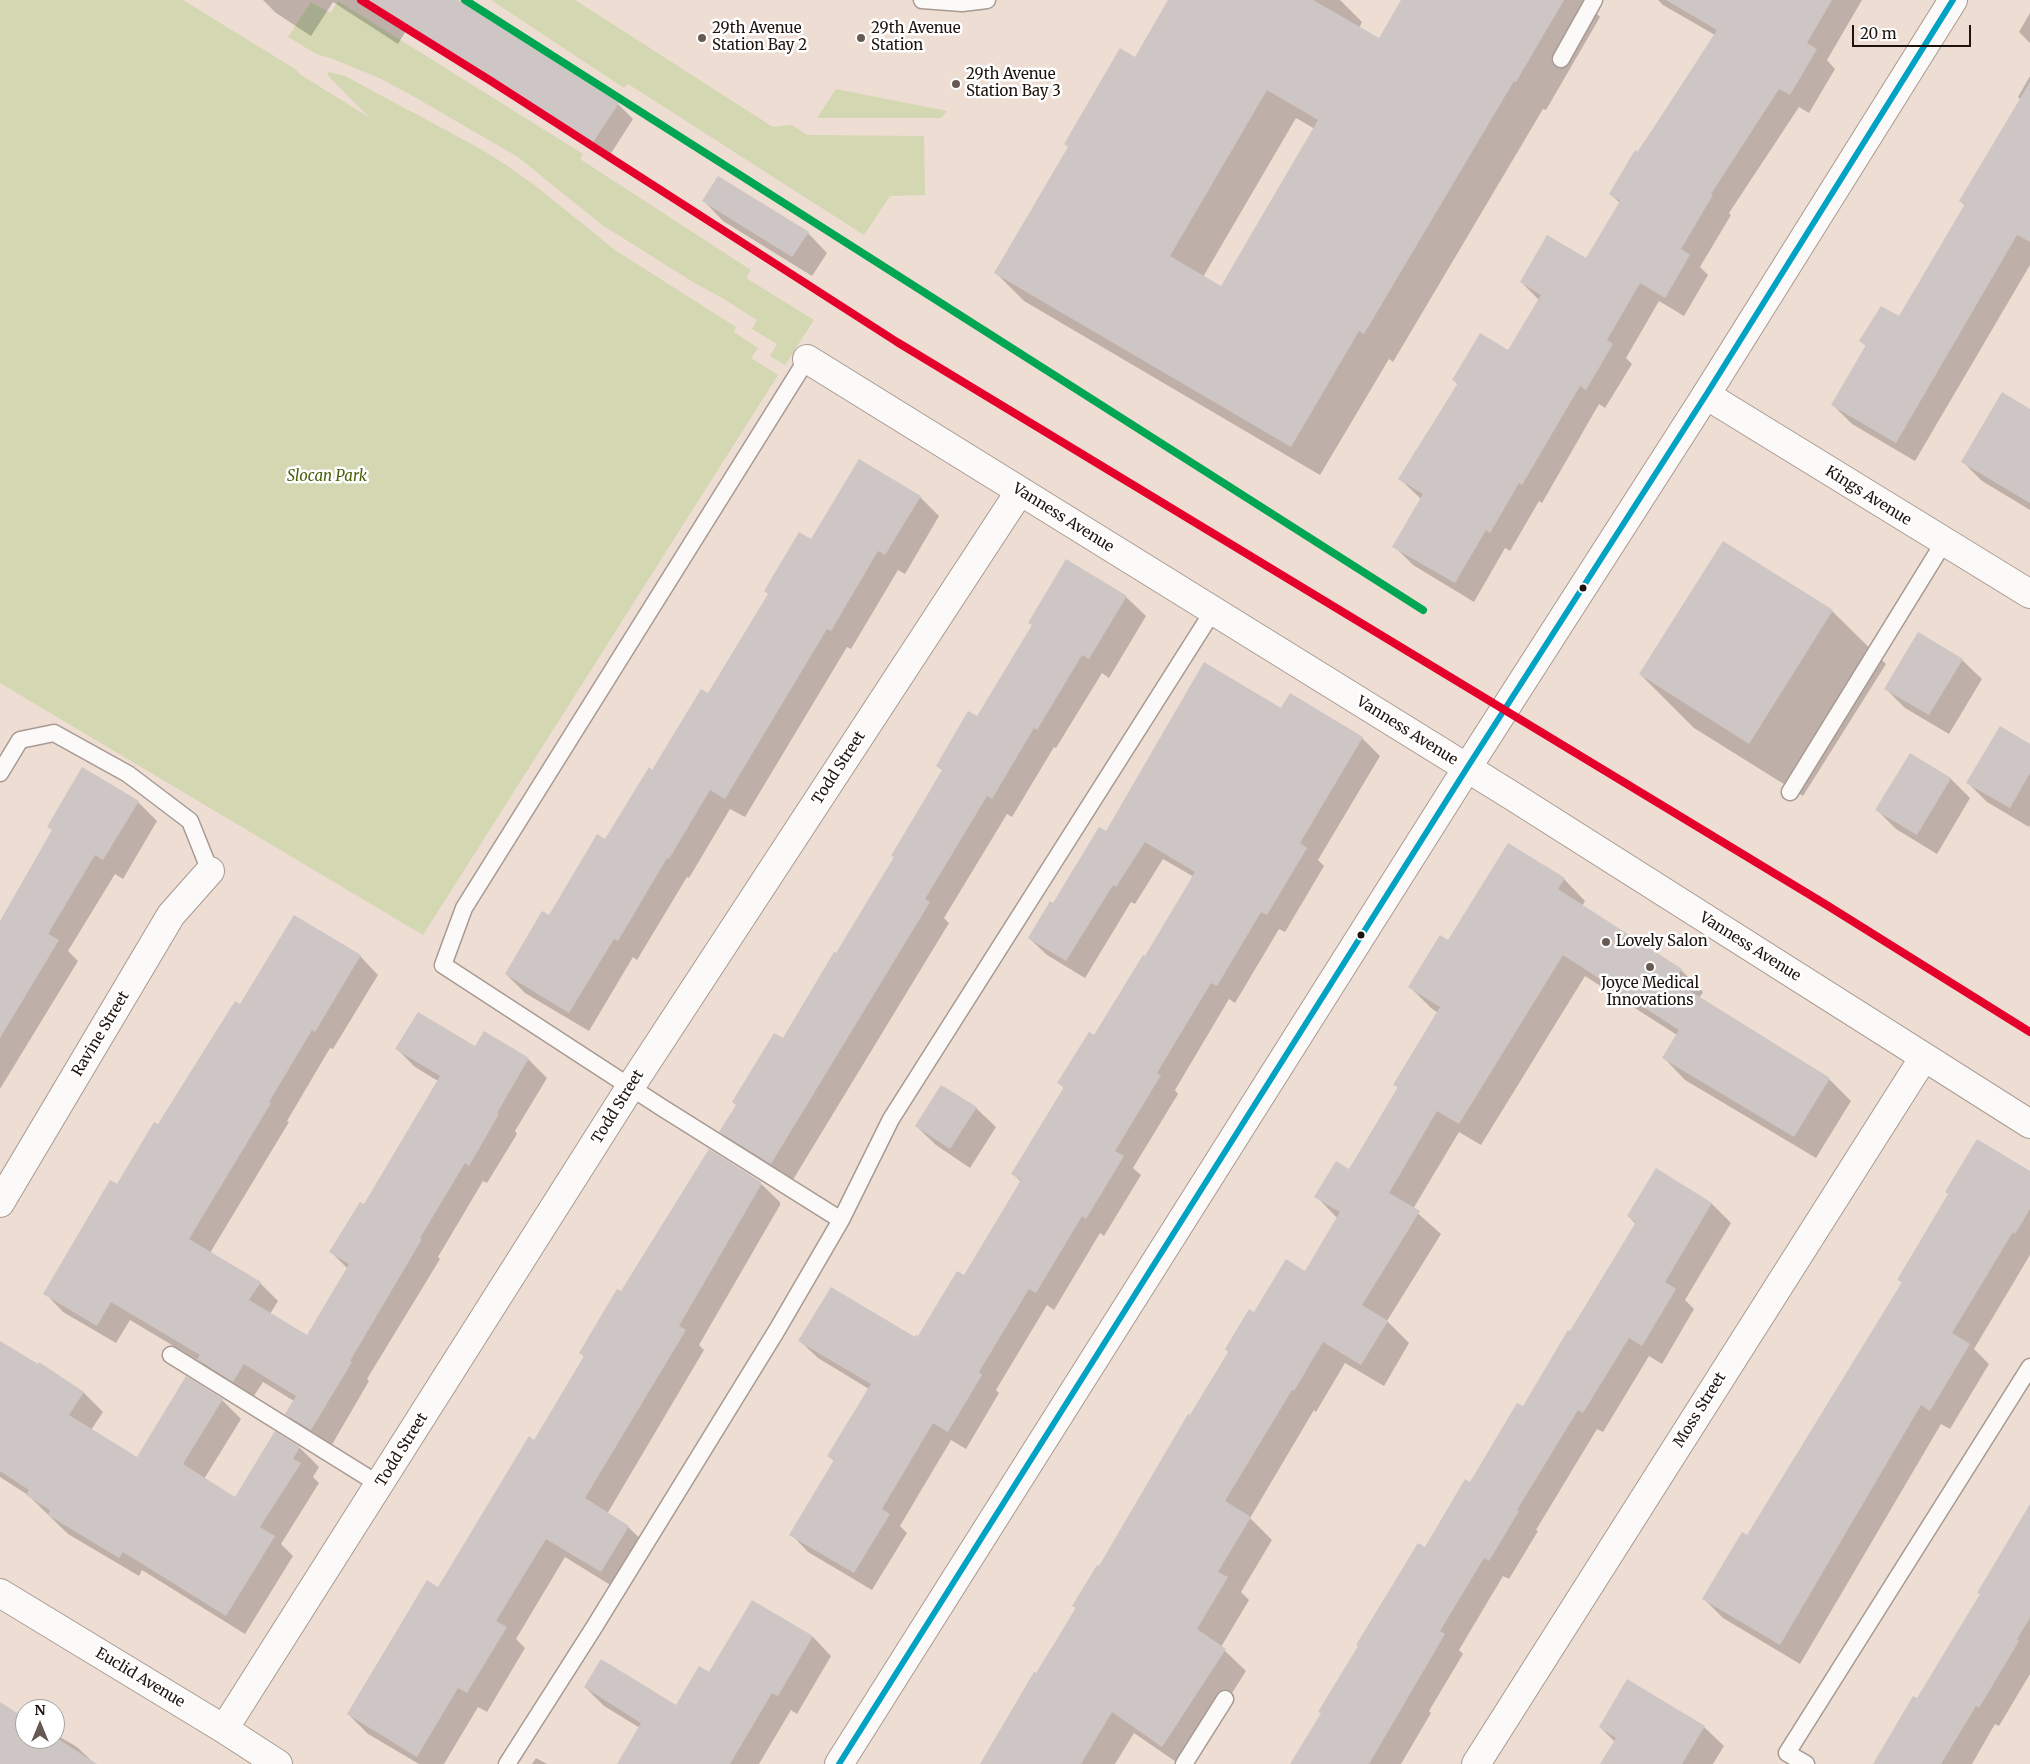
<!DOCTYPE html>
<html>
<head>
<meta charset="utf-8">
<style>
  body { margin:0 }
  #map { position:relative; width:2030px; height:1764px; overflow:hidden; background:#eeddd2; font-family:Merriweather,serif }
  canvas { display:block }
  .north { position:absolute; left:15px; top:1699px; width:50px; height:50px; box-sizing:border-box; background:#fff; border:1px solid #a5a19e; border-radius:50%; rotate:0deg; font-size:14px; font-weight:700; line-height:20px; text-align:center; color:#1e140d }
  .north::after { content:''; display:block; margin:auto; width:18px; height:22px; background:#675a52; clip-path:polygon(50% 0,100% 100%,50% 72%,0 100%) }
  .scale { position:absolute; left:1852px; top:25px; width:119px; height:22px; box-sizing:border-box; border:2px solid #1e140d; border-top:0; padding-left:6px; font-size:15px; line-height:18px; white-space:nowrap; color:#1e140d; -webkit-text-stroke:4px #fff; paint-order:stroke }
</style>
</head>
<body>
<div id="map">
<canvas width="2030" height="1764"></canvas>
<div class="north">N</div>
<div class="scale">20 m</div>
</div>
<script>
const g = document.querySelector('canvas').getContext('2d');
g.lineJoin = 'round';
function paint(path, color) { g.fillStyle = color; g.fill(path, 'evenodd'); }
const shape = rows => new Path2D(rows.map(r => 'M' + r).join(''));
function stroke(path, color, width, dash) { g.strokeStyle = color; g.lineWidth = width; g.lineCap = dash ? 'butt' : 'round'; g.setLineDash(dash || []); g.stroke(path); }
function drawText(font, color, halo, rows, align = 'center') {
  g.font = font + ' Merriweather,serif'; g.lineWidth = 5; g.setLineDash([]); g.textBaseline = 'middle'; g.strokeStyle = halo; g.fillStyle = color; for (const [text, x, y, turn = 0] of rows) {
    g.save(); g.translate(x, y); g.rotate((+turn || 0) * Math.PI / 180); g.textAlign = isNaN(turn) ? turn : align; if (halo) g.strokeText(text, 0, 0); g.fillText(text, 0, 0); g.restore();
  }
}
paint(shape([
  [0,0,183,0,295,69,301,75,370,118,329,77,327,73,329,72,345,76,479,148,506,165,533,184,615,250,736,327,734,332,758,348,751,358,778,375,423,935,0,683],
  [491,0,575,0,773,127,792,125,807,135,924,136,925,195,890,196,864,235,628,84,624,88],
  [338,1,583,154,580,159,751,270,746,278,814,320,785,365,770,356,777,344,752,329,757,320,724,299,693,282,602,225,518,157,411,95,377,77,333,59,316,54,288,37,311,2,331,13],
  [836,89,947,111,941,118,817,118]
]), '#d3d7b2');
paint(shape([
  [263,0,456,0,618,104,633,119,608,158,407,29,398,44,333,2,311,36,276,13],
  [1170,0,1340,0,1362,22,1359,28,1379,40,1403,0,1583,0,1600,17,1546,110,1543,109,1393,362,1389,359,1320,475,1024,301,995,272,1136,58],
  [1296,118,1315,129,1222,288,1203,277],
  [1658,0,1862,0,1827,60,1835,69,1809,113,1799,107,1729,213,1731,215,1700,267,1708,275,1684,316,1659,301,1626,358,1632,364,1605,408,1599,404,1542,503,1539,501,1510,551,1505,548,1474,602,1413,565,1394,546,1421,499,1400,479,1458,385,1454,380,1509,352,1539,300,1521,282,1587,260,1620,203,1610,194,1715,35,1663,5],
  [2030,13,2030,43,2019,32],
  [2030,76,2030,265,1915,461,1852,424,1833,405,1867,347,1861,341,1900,318,1966,206,1960,201,2021,100,2018,97],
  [704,201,808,233,827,253,812,276,723,221],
  [2030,411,2030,510,1982,481,1962,461],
  [920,497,939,516,905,574,898,570,851,649,847,647,745,817,730,809,689,878,687,877,637,960,633,957,589,1031,525,993,506,974,606,841,653,771,708,695,811,541],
  [1067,561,1126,597,1146,616,1109,678,1102,673,1056,748,1054,747,1012,817,1007,814,944,918,949,923,791,1183,740,1151,721,1132,784,1039,895,858,943,771,937,766,977,718,1033,626],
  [1832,611,1886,664,1803,796,1694,728,1640,674],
  [1962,660,1982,679,1949,734,1905,708,1886,689],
  [1282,709,1362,738,1380,756,1318,860,1324,866,1285,932,1279,929,1235,1003,1229,999,1175,1090,1178,1094,1133,1168,1141,1175,1104,1236,1100,1233,1054,1310,1047,1305,996,1390,999,1393,966,1449,951,1440,900,1526,907,1533,872,1590,808,1552,791,1534,835,1462,829,1456,869,1389,818,1358,800,1341,919,1338,964,1277,1021,1182,1013,1174,1065,1089,1059,1083,1095,1037,1145,958,1194,877,1163,859,1135,904,1131,902,1085,978,1047,955,1029,938,1106,833],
  [2030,745,2030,825,2029,827,1987,802,1968,783],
  [1910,754,1951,779,1970,798,1937,854,1896,829,1877,810],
  [138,802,157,821,123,879,115,874,68,951,78,961,0,1089,0,922,53,831],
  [1564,879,1585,901,1582,906,1681,970,1703,992,1699,998,1829,1079,1851,1101,1816,1158,1685,1080,1664,1058,1677,1035,1585,976,1481,1145,1459,1132,1413,1209,1441,1234,1387,1321,1409,1343,1384,1386,1345,1363,1316,1412,1314,1410,1250,1518,1272,1540,1241,1592,1249,1600,1221,1647,1246,1671,1187,1764,1179,1764,1134,1733,1115,1764,981,1764,1034,1673,1037,1675,1099,1568,1254,1314,1306,1273,1338,1219,1316,1196,1349,1171,1399,1088,1395,1085,1438,1013,1431,1008,1409,986,1448,942],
  [360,956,378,975,333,1049,330,1048,287,1121,289,1122,210,1253,260,1283,278,1301,270,1314,307,1337,348,1269,331,1252,364,1206,438,1081,415,1067,397,1049,475,1048,484,1032,528,1059,547,1078,515,1131,517,1134,487,1183,483,1181,438,1257,440,1259,367,1379,369,1381,330,1448,305,1432,286,1414,294,1401,263,1382,252,1399,217,1378,202,1363,130,1320,116,1343,63,1312,45,1293,240,1006],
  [942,1086,976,1108,996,1127,970,1168,936,1145,916,1126],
  [1656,1170,1712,1204,1731,1223,1685,1300,1694,1309,1662,1364,1649,1356,1603,1432,1597,1429,1536,1530,1538,1531,1509,1579,1503,1576,1459,1650,1463,1654,1429,1711,1431,1713,1401,1764,1292,1764,1425,1549,1523,1408,1570,1333,1636,1224,1628,1216],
  [2030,1172,2030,1255,1974,1349,1989,1364,1950,1429,1941,1424,1800,1664,1723,1618,1704,1599,1747,1536,1903,1283,1899,1279],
  [760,1183,780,1202,780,1205,699,1345,704,1350,607,1514,628,1527,648,1546,620,1591,565,1557,516,1639,525,1648,487,1712,478,1707,444,1764,419,1764,368,1734,348,1714,439,1588,534,1441,585,1357,580,1353,622,1293],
  [0,1342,38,1366,40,1364,84,1393,103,1412,91,1430,137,1459,222,1400,241,1419,204,1479,235,1498,275,1433,300,1448,319,1467,313,1477,319,1483,281,1544,293,1556,245,1634,142,1570,139,1576,68,1534,28,1495,0,1477],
  [2030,1510,2030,1674,1999,1726,1995,1724,1972,1764,1874,1764,1918,1700],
  [753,1601,813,1637,831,1656,797,1714,791,1710,759,1764,618,1764,640,1728,604,1706,585,1687,676,1707,709,1674],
  [0,1704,25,1719,25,1739,55,1739,55,1734,77,1747,95,1764,0,1764],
  [1600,1727,1704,1727,1724,1746,1713,1764,1602,1764,1615,1742],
  [536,1758,547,1764,532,1764]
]), '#0003');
paint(shape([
  [367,0,458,0,619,103,592,144],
  [1168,0,1313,0,1379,38,1401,0,1564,0,1516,82,1514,81,1364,334,1359,331,1291,447,994,273,1068,147,1064,144,1120,48,1135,57],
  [1267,90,1318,120,1221,286,1170,256],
  [1666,0,1832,0,1807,43,1817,49,1790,95,1779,89,1711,194,1713,195,1681,249,1690,255,1665,298,1640,283,1607,340,1613,344,1586,390,1580,386,1522,485,1519,483,1490,533,1486,530,1455,583,1392,547,1423,494,1398,479,1458,383,1452,380,1480,333,1508,350,1541,295,1520,282,1547,235,1586,258,1620,201,1609,194,1635,150,1638,152,1717,30],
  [2030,82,2030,242,2017,235,1896,443,1831,405,1866,345,1859,341,1881,306,1899,316,1965,204,1959,201],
  [718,176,809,232,792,257,702,201],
  [2002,392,2030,409,2030,503,1961,462],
  [859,459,921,496,885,555,878,551,831,631,827,629,725,799,710,790,669,859,667,858,618,941,614,939,569,1013,505,974,542,911,549,915,597,834,605,839,649,767,652,770,701,689,708,693,768,594,764,591,799,532,811,539],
  [1723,541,1833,610,1749,744,1639,674],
  [1066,559,1127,596,1089,659,1082,655,1037,730,1034,728,992,799,987,796,925,899,930,902,771,1164,719,1132,736,1105,732,1102,774,1033,783,1038,834,952,836,953,894,857,891,856,942,770,936,766,968,711,977,716,1032,625,1028,623],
  [1918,632,1963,659,1929,715,1884,689],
  [1204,662,1281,708,1290,693,1363,737,1300,843,1307,848,1267,915,1261,912,1217,986,1211,983,1157,1073,1161,1075,1115,1151,1124,1156,1086,1219,1082,1216,1036,1293,1029,1289,979,1372,982,1375,948,1432,933,1423,882,1509,890,1514,854,1573,789,1535,834,1460,827,1456,871,1384,798,1341,831,1287,915,1337,916,1335,918,1336,957,1271,964,1275,1021,1180,1011,1174,1064,1087,1057,1083,1089,1032,1094,1035,1143,955,1145,956,1195,872,1145,842,1116,887,1113,885,1066,961,1028,938,1050,901,1053,903,1099,827,1106,831],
  [2000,726,2030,744,2030,773,2010,808,1966,783],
  [1910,753,1951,778,1917,835,1875,810],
  [82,767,139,801,103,860,95,855,48,934,59,940,0,1038,0,921,52,830,47,827],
  [1508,843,1565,878,1558,889,1682,969,1674,981,1830,1078,1794,1137,1662,1058,1679,1030,1563,955,1459,1124,1437,1111,1389,1193,1420,1211,1362,1305,1388,1321,1361,1365,1323,1342,1294,1391,1292,1390,1225,1501,1251,1517,1218,1572,1228,1577,1197,1629,1226,1649,1162,1747,1112,1712,1081,1764,980,1764,1034,1672,1036,1673,1076,1608,1072,1606,1097,1565,1099,1566,1188,1414,1190,1415,1228,1352,1225,1349,1249,1309,1254,1312,1286,1259,1305,1271,1340,1212,1314,1197,1336,1161,1349,1169,1398,1087,1393,1085,1440,1007,1408,987,1440,935,1448,940],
  [294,915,361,955,315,1032,312,1030,269,1102,271,1103,189,1239,261,1282,249,1300,307,1335,349,1264,329,1252,360,1202,364,1204,440,1076,395,1049,418,1012,475,1046,484,1031,529,1058,497,1113,499,1114,469,1166,465,1163,420,1238,422,1239,350,1361,352,1362,311,1430,285,1414,296,1396,244,1364,233,1382,197,1359,200,1355,111,1302,97,1326,43,1294,110,1180,117,1184,154,1122,158,1124,235,1001,240,1004],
  [941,1085,977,1107,950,1149,915,1126],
  [1977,1139,2030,1171,2030,1209,2015,1234,2013,1232,1952,1333,1970,1344,1930,1411,1921,1405,1780,1645,1702,1599,1742,1532,1747,1535,1902,1282,1897,1280,1948,1194,1945,1192],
  [709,1149,761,1182,761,1185,679,1326,686,1330,585,1498,629,1526,601,1572,546,1539,496,1621,507,1627,467,1693,458,1688,417,1757,347,1714,427,1580,438,1587,529,1436,534,1440,584,1356,579,1353,617,1289,621,1291],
  [1656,1168,1712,1203,1665,1282,1676,1289,1642,1346,1629,1338,1583,1413,1578,1410,1517,1510,1519,1511,1489,1561,1484,1558,1440,1631,1445,1634,1369,1764,1290,1764,1321,1713,1318,1712,1358,1646,1356,1645,1418,1543,1425,1547,1465,1479,1470,1482,1517,1403,1523,1406,1568,1330,1570,1331,1636,1222,1627,1216],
  [0,1341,38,1364,39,1362,84,1392,69,1415,137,1457,186,1376,223,1399,183,1464,235,1497,275,1431,300,1447,293,1459,301,1463,260,1527,275,1536,226,1616,123,1552,119,1558,48,1515,50,1510,26,1495,29,1490,0,1471],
  [2030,1504,2030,1618,2017,1639,2019,1641,1979,1708,1976,1706,1941,1764,1873,1764,1913,1696,1917,1698,1980,1594,1977,1593],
  [752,1600,813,1636,778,1696,772,1693,730,1764,617,1764,641,1723,584,1687,601,1659,676,1705,699,1666,709,1672],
  [1627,1679,1705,1726,1682,1764,1600,1764,1616,1738,1599,1727],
  [0,1702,25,1718,25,1739,55,1739,55,1737,97,1764,0,1764]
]), '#cec5c5');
const lane = shape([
  [922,0,962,3,987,0],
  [1561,59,1594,0],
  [807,359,464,908,443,965,661,1107,841,1220],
  [0,773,20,740,54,733,128,774,190,821,210,871],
  [1790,792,1944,542],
  [171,1355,380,1485],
  [507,1764,593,1629,777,1330,841,1220,891,1119,1213,611],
  [1184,1764,1225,1699],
  [1806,1764,1787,1753,2030,1367]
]);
const street = shape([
  [807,359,1514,797,2030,1124],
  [1706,395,2030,594],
  [0,1203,171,915,210,871],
  [0,1593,224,1729,278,1764],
  [224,1729,631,1086,1020,491],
  [1476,1764,1924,1057]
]);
const secondary = shape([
  [839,1764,1467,768,1706,395,1953,0]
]);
stroke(lane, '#a79a92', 19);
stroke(street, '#a79a92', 30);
stroke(secondary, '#a79a92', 30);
stroke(lane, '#fcfaf8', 16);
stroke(street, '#fcfaf8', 28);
stroke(secondary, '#fcfaf8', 28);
stroke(shape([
  [839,1764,1467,768,1706,395,1953,0]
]), '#02a2c4', 6);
stroke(shape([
  [361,0,491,81,897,342,1825,904,2030,1032]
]), '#e4002b', 8);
stroke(shape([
  [465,0,1423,610]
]), '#00a651', 8);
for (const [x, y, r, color] of [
  [702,38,5,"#675a52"],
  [861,38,5,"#675a52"],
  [956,84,5,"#675a52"],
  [1583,588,4.5,"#1e140d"],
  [1361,935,4.5,"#1e140d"],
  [1606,942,5,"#675a52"],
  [1650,967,5,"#675a52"]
]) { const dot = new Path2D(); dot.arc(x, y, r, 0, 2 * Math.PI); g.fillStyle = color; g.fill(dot); stroke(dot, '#fff', 2); }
drawText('15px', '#1e140d', '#fff', [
  ["29th Avenue",712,29],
  ["Station Bay 2",712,46],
  ["29th Avenue",871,29],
  ["Station",871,46],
  ["29th Avenue",966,75],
  ["Station Bay 3",966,92],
  ["Lovely Salon",1616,942],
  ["Joyce Medical",1650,984,"center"],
  ["Innovations",1650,1001,"center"]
], 'left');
drawText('italic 15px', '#49600a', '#fff', [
  ["Slocan Park",327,477]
]);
drawText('15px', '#1e140d', '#fff', [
  ["Kings Avenue",1868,496,32],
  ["Vanness Avenue",1063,518,32],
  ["Vanness Avenue",1407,731,32],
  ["Todd Street",839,768,-57],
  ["Vanness Avenue",1750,947,32],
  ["Ravine Street",101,1034,-59],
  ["Todd Street",618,1107,-58],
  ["Moss Street",1700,1410,-58],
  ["Todd Street",402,1450,-58],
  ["Euclid Avenue",140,1678,31]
]);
</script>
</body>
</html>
